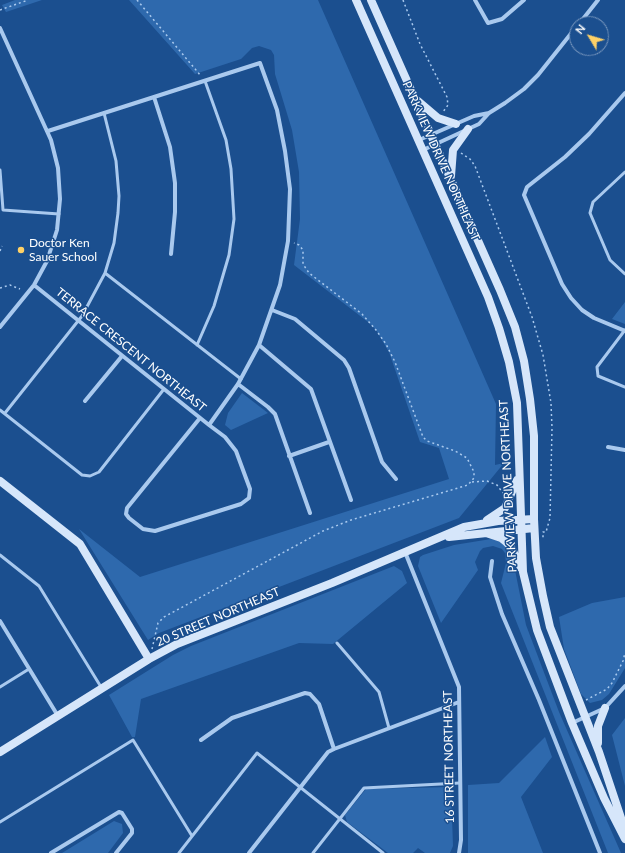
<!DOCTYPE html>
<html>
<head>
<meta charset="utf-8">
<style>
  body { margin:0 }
  #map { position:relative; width:625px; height:853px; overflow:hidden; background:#1b4f8f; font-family:Lato,sans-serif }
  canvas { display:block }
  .north { position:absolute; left:569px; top:16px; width:40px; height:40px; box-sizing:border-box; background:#1b4f8f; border:1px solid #7695bc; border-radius:50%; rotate:308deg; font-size:11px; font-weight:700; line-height:16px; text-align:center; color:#fff }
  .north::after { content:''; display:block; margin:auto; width:14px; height:18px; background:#ffd166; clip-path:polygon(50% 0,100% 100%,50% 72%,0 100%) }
</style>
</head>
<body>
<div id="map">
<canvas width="625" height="853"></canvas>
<div class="north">N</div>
</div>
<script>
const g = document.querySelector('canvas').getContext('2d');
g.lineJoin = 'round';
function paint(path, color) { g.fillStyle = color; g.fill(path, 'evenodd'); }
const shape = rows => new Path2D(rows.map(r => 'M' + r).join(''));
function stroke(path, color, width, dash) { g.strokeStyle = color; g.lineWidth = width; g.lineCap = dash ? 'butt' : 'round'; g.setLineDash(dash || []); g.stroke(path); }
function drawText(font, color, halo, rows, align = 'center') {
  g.font = font + ' Lato,sans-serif'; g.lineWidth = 3; g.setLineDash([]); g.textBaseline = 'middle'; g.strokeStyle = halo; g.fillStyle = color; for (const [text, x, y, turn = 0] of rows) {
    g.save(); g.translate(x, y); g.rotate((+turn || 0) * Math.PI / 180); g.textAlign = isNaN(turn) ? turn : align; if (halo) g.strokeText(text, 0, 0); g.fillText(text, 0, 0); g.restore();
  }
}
paint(shape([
  [15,0,42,0,6,12,2,5],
  [129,0,318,0,496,404,495,465,504,463,459,518,159,633,148,640,79,529,140,577,449,479,439,448,420,442,389,352,376,330,368,322,294,265,300,219,299,172,292,130,275,74,274,55,271,50,259,46,252,48,241,59,195,74],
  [625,302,625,324,612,319],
  [242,393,268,413,231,430,225,425,228,413],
  [491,539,500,541,506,545,513,560,526,625,559,712,621,853,608,853,501,583,506,563,505,553,502,549,493,546,483,548,480,551,475,562,478,570,441,623,418,566,420,557,423,555,454,545],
  [394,566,402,571,407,583,333,644,299,643,141,699,135,737,132,737,109,695,173,655,191,646],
  [625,597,625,668,609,694,602,700,590,703,581,694,564,649,559,617,592,603],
  [625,718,625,786,612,735],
  [545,737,552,757,521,797,543,853,468,853,468,785,499,783],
  [451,787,453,846,450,853,425,853,418,848,413,853,388,853,347,822,345,815,366,789],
  [114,821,122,824,123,833,108,853,62,853]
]), '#2e69ad');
stroke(shape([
  [137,0,201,76],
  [403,0,420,44,447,97,448,105,443,112],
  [0,10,28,0],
  [461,153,470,159,475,166,532,317,543,355,551,403,552,428,550,518,546,532,543,532,543,538],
  [0,251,2,246],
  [0,288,10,285,20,289],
  [472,482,487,481,497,485,503,493],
  [152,649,158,623,164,617,323,531,351,520,468,485,474,478,474,472,467,458,455,451,427,441,423,437,395,362,386,344,376,330,362,314,309,273,303,264,303,250,299,245,294,243],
  [586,700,607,689,612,683,623,661,625,653]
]), '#a9c9ee', 1.5, [2, 3]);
stroke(shape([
  [0,170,3,210,59,214],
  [625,172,593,202,590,213,610,260,625,274],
  [105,273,241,379],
  [625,330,597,367,598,376,625,387],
  [197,345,214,306,229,255,234,219,231,169,226,140,205,81],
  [0,410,82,475,90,476,99,472,164,389],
  [5,413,82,316,105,273,114,243,118,213,119,196,116,161,104,113],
  [0,555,39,586,101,687],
  [337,643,379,692,389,728],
  [0,687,29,669],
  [0,822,133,740,192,836],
  [179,853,257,753,383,853],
  [313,853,364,788,460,783]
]), '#a9c9ee', 3);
stroke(shape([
  [475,0,488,23,502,19,524,0],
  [579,24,598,0],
  [0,28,51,140,58,168,60,199,57,230,47,261,34,285,0,327],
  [625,93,589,134,565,157,527,187,524,195,562,284,571,298,582,310,594,318,625,331],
  [154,97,170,147,175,183,175,212,171,254],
  [419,140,474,116,489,113],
  [423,150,479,124,489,113,505,103,524,89,538,75,577,26],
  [34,285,209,425,238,384,259,345,280,285,288,241,290,189,285,151,277,110,260,63,48,131],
  [272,310,295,319,344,360,349,368,382,462,396,479],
  [259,345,311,389,351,500],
  [238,384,268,407,275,414,310,513],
  [85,401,122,356],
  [200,418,127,508,126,514,129,518,143,529,155,531,241,504,249,498,250,489,236,451,225,437,209,425],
  [608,447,625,450],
  [289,456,329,442],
  [405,552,459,687,461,840,459,853],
  [492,561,490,577,502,614,539,700,600,853],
  [0,621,58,716],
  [572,723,605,708,625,686],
  [201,740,232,718,305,693,310,694,319,704,334,749],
  [51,853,119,812,122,813,132,829,132,833,116,853],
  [249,853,328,752,334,749,459,702]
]), '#a9c9ee', 4);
stroke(shape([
  [356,0,488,297,499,328,509,362,517,403,523,572,537,630,572,723,604,798,625,839],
  [371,0,500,290,515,327,524,361,530,399,534,436,534,519,536,558,543,596,550,627,599,752,625,830],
  [418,101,438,118,456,124],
  [451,176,453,150,468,129],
  [0,481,80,544,149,659],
  [487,520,505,508,517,480],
  [486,533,501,538,506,542,511,547,521,568],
  [449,537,534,528],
  [598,743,598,726,605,708],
  [0,752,149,659,177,644,332,583,464,527,498,521,534,519]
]), '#d6e6fa', 8);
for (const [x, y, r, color] of [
  [21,250,4,"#ffd166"]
]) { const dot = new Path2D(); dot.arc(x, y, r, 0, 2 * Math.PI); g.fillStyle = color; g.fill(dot); stroke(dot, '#1b4f8f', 1.5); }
drawText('12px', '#fff', '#1b4f8f', [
  ["PARKVIEW DRIVE NORTHEAST",441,161,66],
  ["TERRACE CRESCENT NORTHEAST",131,350,39],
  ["PARKVIEW DRIVE NORTHEAST",508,486,-93],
  ["20 STREET NORTHEAST",218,617,-23],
  ["16 STREET NORTHEAST",449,757,-91]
]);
drawText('12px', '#fff', '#1b4f8f', [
  ["Doctor Ken",29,243],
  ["Sauer School",29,257]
], 'left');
</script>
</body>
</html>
